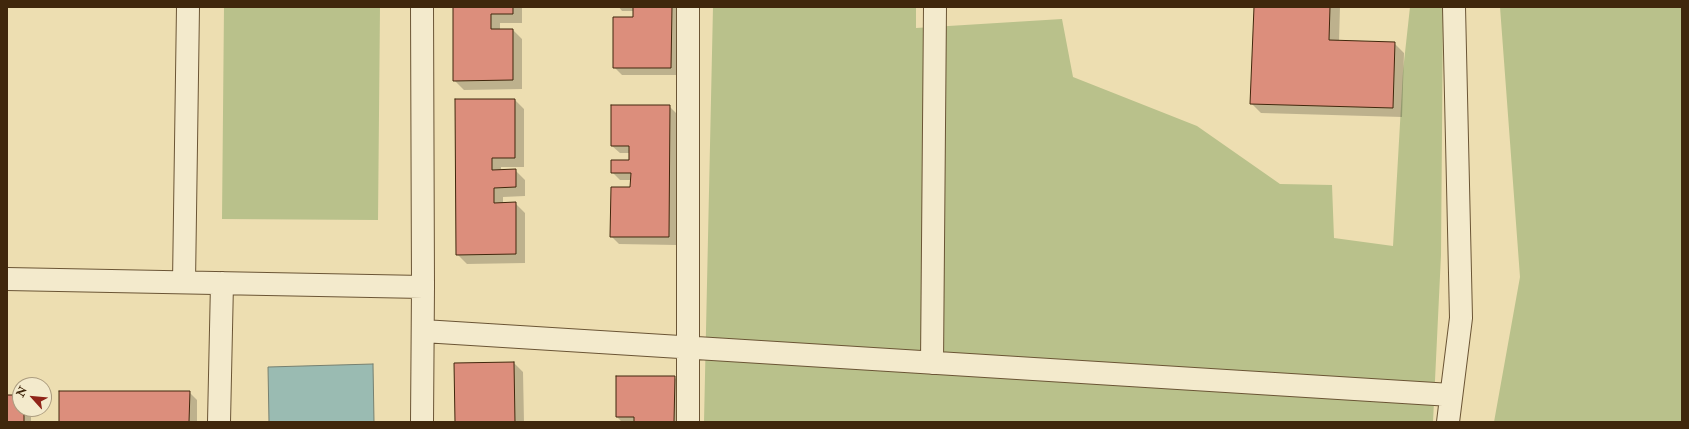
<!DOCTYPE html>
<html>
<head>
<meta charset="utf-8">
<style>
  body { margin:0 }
  #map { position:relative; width:1689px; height:429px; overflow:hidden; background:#eddeb1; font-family:"IM FELL Double Pica",serif }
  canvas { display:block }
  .frame { position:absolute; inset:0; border:8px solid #40270c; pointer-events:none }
  .north { position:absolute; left:12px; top:377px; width:40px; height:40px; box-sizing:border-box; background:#f3eacc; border:1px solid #ab9c7f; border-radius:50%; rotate:297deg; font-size:11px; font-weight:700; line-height:16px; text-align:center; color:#40270c }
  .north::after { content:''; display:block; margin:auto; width:14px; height:18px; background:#8f2418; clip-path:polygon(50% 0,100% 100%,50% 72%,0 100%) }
</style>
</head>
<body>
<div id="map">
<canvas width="1689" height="429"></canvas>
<div class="frame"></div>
<div class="north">N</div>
</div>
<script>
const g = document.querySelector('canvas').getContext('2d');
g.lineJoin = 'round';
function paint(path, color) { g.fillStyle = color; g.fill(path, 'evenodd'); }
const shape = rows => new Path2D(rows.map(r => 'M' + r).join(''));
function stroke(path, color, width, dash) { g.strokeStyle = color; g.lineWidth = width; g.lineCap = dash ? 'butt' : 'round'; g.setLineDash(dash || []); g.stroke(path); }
paint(shape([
  [224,7,380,7,378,220,222,219],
  [713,7,916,7,916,28,1062,19,1073,77,1197,126,1280,184,1332,185,1334,238,1393,246,1403,71,1410,7,1443,7,1441,255,1433,422,704,422],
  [1500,7,1682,7,1682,422,1494,422,1520,277]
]), '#b9c18b');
const water = shape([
  [373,364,374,422,269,422,268,367,373,364]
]);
paint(water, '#9abbb2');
stroke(water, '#768070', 1);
paint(shape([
  [454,7,522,7,522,23,500,23,500,30,513,30,522,39,522,89,464,90,454,80],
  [619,7,679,7,679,75,622,75,614,67,634,18,634,11,622,11],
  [1255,7,1340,7,1339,42,1394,43,1404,53,1402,117,1261,113,1251,103],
  [456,100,515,100,524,109,524,167,501,167,501,170,515,170,525,180,525,196,503,197,503,203,515,203,525,213,525,263,467,264,457,254],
  [669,106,677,114,676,245,619,244,611,236,631,188,631,180,620,180,612,172,630,161,630,153,620,153,612,146],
  [514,363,523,372,524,422,456,422],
  [674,377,682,385,682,422,622,422,617,417],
  [189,392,197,400,197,422,60,422],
  [7,396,20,396,20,409,31,409,31,422,7,422]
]), '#0003');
const building = shape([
  [453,7,513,7,513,14,491,14,491,29,513,29,513,80,453,81,453,7],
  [633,7,672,7,671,68,613,68,613,17,633,17,633,7],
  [1254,7,1330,7,1329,40,1395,42,1393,108,1250,104,1254,7],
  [455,99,515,99,515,158,492,158,492,170,516,169,516,187,494,188,494,203,516,202,516,254,456,255,455,99],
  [611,105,670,105,669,237,610,237,611,187,630,187,631,173,611,173,611,160,629,160,629,146,611,146,611,105],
  [514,362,515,422,455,422,454,363,514,362],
  [616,376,675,376,674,422,634,422,634,417,616,417,616,376],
  [59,391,190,391,189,422,59,422,59,391],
  [7,395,20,395,20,409,24,409,24,422,7,422,7,395]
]);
paint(building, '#dc8e7c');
stroke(building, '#40270c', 1);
const minor = shape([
  [688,7,688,422],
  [7,279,423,287,422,7],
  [184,282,188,7],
  [423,331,1451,395],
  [932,363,935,7],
  [219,422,222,283],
  [422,422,423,287],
  [1448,422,1461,318,1454,7]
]);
stroke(minor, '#6b5535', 24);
stroke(minor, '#f3eacc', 22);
</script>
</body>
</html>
